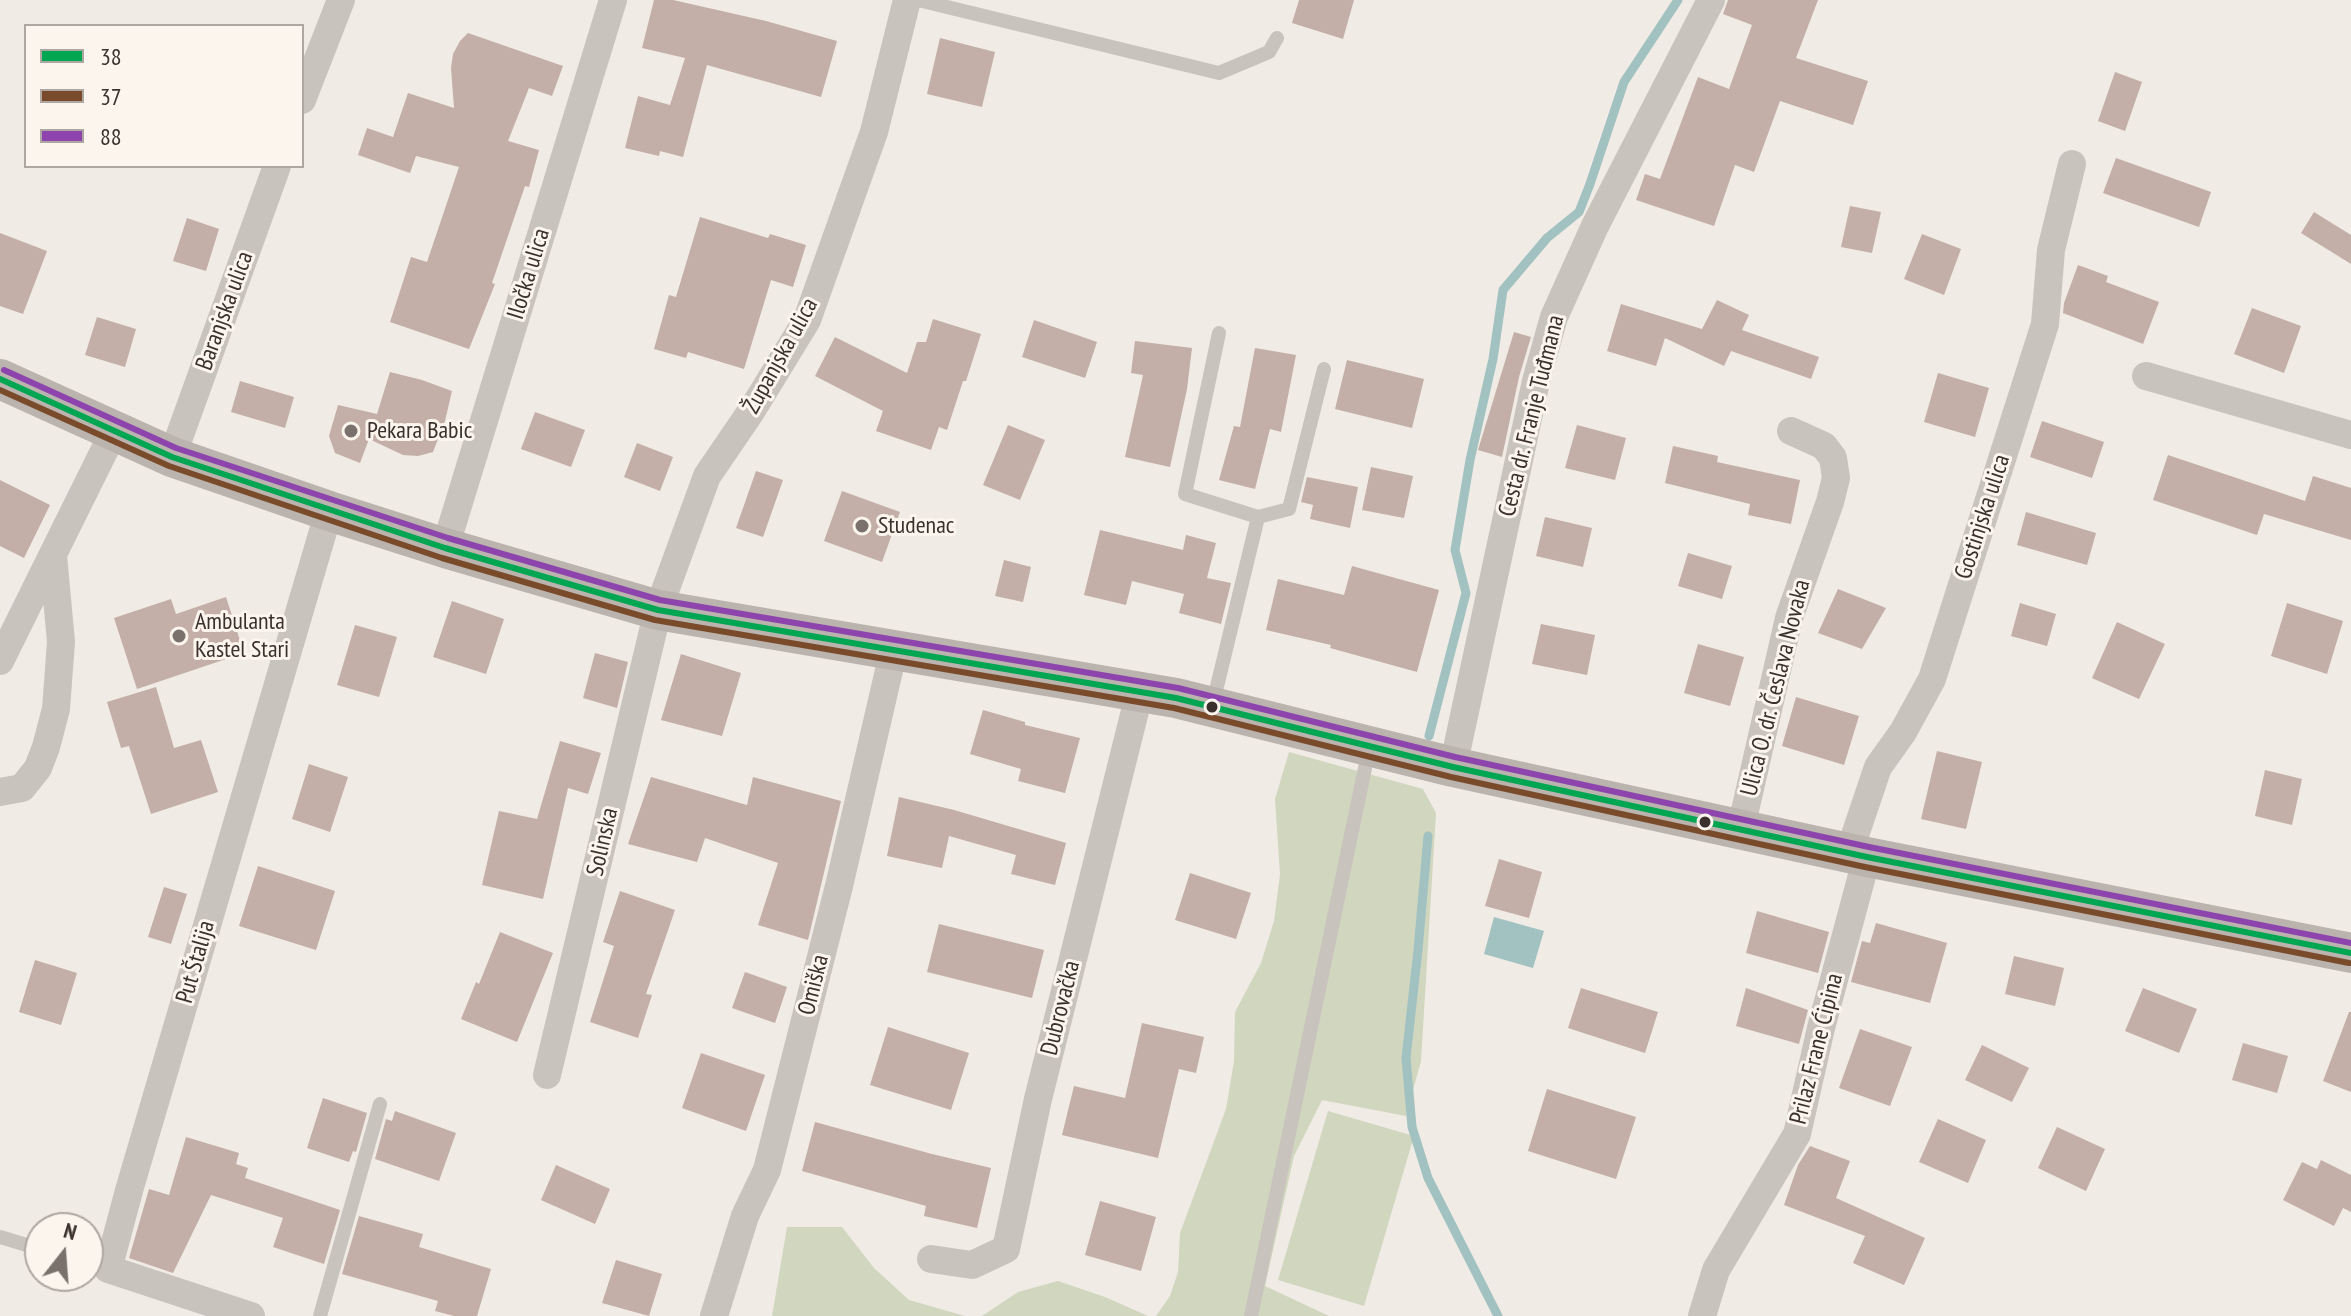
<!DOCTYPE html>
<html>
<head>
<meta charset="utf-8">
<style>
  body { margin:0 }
  #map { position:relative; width:2351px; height:1316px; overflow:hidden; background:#f0ebe5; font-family:"PT Sans Narrow",sans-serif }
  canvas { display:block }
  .legend { position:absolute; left:24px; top:24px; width:280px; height:144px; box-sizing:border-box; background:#fbf5ee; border:2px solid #aea6a0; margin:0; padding:10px 14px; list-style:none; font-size:24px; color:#3b302b }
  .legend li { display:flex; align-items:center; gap:16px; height:40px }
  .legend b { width:40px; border:2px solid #aea6a0 }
  .north { position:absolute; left:24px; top:1212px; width:80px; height:80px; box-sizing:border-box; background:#fbf5ee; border:2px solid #aea6a0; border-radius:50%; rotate:17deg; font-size:22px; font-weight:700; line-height:32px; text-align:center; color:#3b302b }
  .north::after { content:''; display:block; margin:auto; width:28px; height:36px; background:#7a716c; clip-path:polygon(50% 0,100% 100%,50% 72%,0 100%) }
</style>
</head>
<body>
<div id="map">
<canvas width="2351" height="1316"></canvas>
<ul class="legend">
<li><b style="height:10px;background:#00a651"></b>38</li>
<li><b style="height:10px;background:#7a4b2a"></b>37</li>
<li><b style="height:10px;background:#8e44ad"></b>88</li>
</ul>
<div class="north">N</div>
</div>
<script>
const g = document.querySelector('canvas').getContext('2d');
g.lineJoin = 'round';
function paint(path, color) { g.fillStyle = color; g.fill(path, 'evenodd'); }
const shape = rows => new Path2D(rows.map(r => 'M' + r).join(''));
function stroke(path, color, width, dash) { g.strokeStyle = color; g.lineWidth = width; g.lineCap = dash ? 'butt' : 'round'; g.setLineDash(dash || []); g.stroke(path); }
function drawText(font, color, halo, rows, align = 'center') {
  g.font = font + ' "PT Sans Narrow",sans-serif'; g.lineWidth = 6; g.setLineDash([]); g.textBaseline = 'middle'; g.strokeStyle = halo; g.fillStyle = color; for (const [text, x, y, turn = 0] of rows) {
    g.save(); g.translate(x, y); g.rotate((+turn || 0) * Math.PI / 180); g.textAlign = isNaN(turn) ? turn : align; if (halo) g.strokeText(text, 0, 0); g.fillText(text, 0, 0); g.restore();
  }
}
paint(shape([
  [1289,752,1423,789,1436,813,1421,1061,1406,1116,1322,1100,1294,1156,1265,1286,1329,1316,1156,1316,1170,1296,1178,1272,1180,1233,1226,1109,1234,1061,1235,1012,1261,963,1274,921,1280,874,1275,799],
  [1328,1111,1414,1136,1364,1306,1278,1280],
  [787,1227,842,1227,874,1268,909,1300,965,1316,772,1316],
  [1058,1281,1105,1297,1148,1316,982,1316,1018,1292]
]), '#d1d6bf');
paint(shape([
  [1494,917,1544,931,1533,968,1484,954]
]), '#a1c2c1');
stroke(shape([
  [1429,736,1466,593,1455,550,1470,460,1493,359,1503,290,1547,238,1579,212,1590,184,1624,82,1678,0],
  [1428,836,1418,950,1406,1058,1412,1127,1428,1178,1498,1316]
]), '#a1c2c1', 9);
paint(shape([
  [654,0,673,0,766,21,837,41,821,97,707,65,683,157,660,151,659,156,625,148,638,96,670,105,685,58,642,48],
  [1299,0,1354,0,1343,39,1292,23],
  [1728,0,1818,0,1796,58,1868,81,1853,125,1780,101,1754,172,1735,165,1714,226,1636,200,1645,174,1660,179,1698,77,1729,89,1752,25,1723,14],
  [468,33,563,66,552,96,529,88,508,141,539,150,529,187,525,186,492,283,495,284,469,349,390,322,411,257,427,262,459,167,416,156,410,173,358,155,367,128,393,137,408,93,454,108,451,68,453,54,460,41],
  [940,38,995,52,982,107,927,94],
  [2115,72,2142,82,2125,131,2098,121],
  [2116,158,2211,192,2199,227,2103,193],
  [1850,206,1881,212,1872,253,1841,247],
  [2314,212,2351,235,2351,264,2301,233],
  [700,217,768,238,770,234,806,245,793,287,771,280,744,369,688,352,686,358,654,349,669,295,676,297],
  [187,218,219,229,206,271,173,261],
  [0,233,47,251,23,314,0,306],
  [1922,234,1961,249,1944,295,1904,279],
  [2078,265,2108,276,2106,282,2159,302,2143,344,2063,313,2064,303],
  [1717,300,1749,315,1742,330,1819,357,1811,379,1731,351,1724,366,1665,338,1656,366,1607,351,1621,304,1702,329],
  [2252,308,2301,326,2284,373,2234,354],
  [97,317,136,329,125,367,85,355],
  [933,319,981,334,966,381,963,381,947,430,939,427,931,450,876,431,883,411,815,376,835,337,907,373,917,342,926,342],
  [1034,320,1097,342,1085,378,1022,357],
  [1514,332,1531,337,1519,377,1502,457,1478,450],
  [1135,341,1192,348,1187,389,1170,467,1125,457,1143,375,1131,373],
  [1255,348,1296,355,1281,432,1270,429,1255,489,1219,480,1234,426,1240,427],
  [1347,360,1424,379,1412,428,1335,409],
  [390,372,422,380,452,391,445,421,433,452,418,456,403,455,369,439,360,463,335,453,329,436,338,405,377,414],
  [1938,373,1989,388,1975,437,1924,422],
  [240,381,294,397,285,428,231,412],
  [535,412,585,430,571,467,521,449],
  [2042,421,2104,442,2092,478,2030,457],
  [1008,425,1045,440,1020,500,983,485],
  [1577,425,1626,438,1615,480,1565,468],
  [637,443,673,457,660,491,624,477],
  [1673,446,1718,456,1717,462,1800,480,1791,524,1748,515,1750,504,1665,483],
  [2168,455,2305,501,2313,476,2351,488,2351,540,2264,514,2257,535,2153,500],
  [1371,467,1413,476,1404,518,1362,510],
  [756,471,783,480,763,537,736,528],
  [1307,477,1358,487,1350,528,1310,519,1313,505,1301,502],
  [0,480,50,505,24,558,0,546],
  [842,491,900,512,882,562,824,541],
  [2026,512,2096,533,2087,565,2017,545],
  [1545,517,1592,528,1583,567,1536,556],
  [1100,530,1183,550,1186,535,1216,543,1207,578,1231,583,1221,624,1179,613,1184,594,1132,581,1126,605,1084,595],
  [1688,553,1732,566,1722,599,1678,586],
  [1004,560,1031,567,1023,602,995,596],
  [1352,566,1439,590,1417,672,1330,648,1331,645,1266,630,1278,579,1344,595],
  [1838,589,1886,608,1862,649,1818,633],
  [226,597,244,653,137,689,114,618,171,599,176,614],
  [452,601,504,619,486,674,433,657],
  [2020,603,2056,614,2047,646,2011,636],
  [2287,603,2343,621,2327,674,2271,656],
  [2117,622,2165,644,2139,699,2092,678],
  [1541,624,1595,635,1587,675,1532,664],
  [355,625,397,637,379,697,337,685],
  [1698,644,1744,657,1730,706,1684,693],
  [595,653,628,662,617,708,583,698],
  [681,654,741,673,722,736,661,720],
  [156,687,174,748,201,740,218,792,151,814,129,746,121,748,107,702],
  [1796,697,1859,716,1844,765,1782,746],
  [983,710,1025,722,1025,725,1080,738,1065,793,1018,781,1021,769,970,754],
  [560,741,601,753,588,794,568,788,543,899,482,885,499,811,537,819],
  [1937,751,1982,762,1966,829,1921,819],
  [309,764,348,777,330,832,292,819],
  [2265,770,2302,779,2292,825,2255,816],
  [651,777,747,805,753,777,841,801,808,940,758,925,778,863,705,838,697,862,628,844],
  [899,797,954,810,1066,843,1055,885,1011,874,1016,855,949,836,942,868,887,856],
  [1499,859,1542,872,1529,918,1485,906],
  [258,866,335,891,316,950,239,926],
  [1190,873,1251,893,1236,939,1175,920],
  [164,887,187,894,171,944,148,937],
  [620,891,675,910,646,994,652,995,638,1038,590,1022,614,946,603,942],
  [1757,911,1829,932,1818,973,1746,953],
  [1876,923,1947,943,1930,1003,1851,982,1862,941,1870,943],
  [939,924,1044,950,1032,998,927,972],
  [500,932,553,953,517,1042,461,1019,476,982,479,984],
  [2014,956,2064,968,2055,1006,2005,994],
  [35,960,77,973,61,1025,19,1012],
  [745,972,787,987,775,1023,732,1008],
  [1581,988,1658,1012,1645,1053,1568,1028],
  [1746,988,1808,1010,1799,1044,1736,1026],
  [2143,988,2197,1009,2179,1053,2125,1031],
  [2349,1012,2351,1012,2351,1092,2323,1081],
  [1142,1023,1204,1037,1196,1073,1179,1069,1158,1158,1062,1135,1074,1086,1125,1098],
  [888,1027,969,1053,951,1110,870,1085],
  [1860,1029,1912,1047,1890,1106,1839,1088],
  [2243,1043,2288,1056,2277,1093,2232,1080],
  [1982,1045,2029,1068,2012,1102,1965,1080],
  [701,1053,765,1075,746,1131,682,1108],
  [1547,1089,1636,1117,1616,1179,1528,1151],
  [323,1098,367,1113,356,1152,353,1151,349,1162,307,1148],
  [395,1111,456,1133,439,1181,375,1159,386,1119,392,1121],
  [1938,1119,1986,1140,1968,1183,1919,1162],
  [815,1122,932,1154,991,1168,977,1228,924,1216,926,1206,802,1171],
  [2057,1127,2105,1149,2086,1191,2038,1168],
  [186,1137,239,1153,236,1164,248,1168,245,1178,340,1210,324,1264,273,1247,283,1218,211,1195,173,1273,129,1258,149,1189,169,1195],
  [1810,1146,1850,1161,1836,1198,1925,1238,1904,1285,1853,1263,1865,1236,1784,1205,1798,1165],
  [2321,1160,2351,1175,2351,1212,2343,1208,2334,1226,2283,1200,2302,1162,2317,1169],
  [556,1165,610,1189,595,1224,541,1200],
  [1100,1201,1156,1217,1141,1271,1085,1255],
  [359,1216,423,1234,419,1247,491,1269,477,1316,454,1316,435,1311,438,1301,342,1274],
  [616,1260,662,1274,649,1316,602,1303]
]), '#c3afa7');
stroke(shape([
  [918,0,1219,73,1269,52,1277,38],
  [1219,333,1185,494,1258,517,1289,509,1324,369],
  [1213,703,1258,517],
  [0,1237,40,1249],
  [88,1263,108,1269],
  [320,1316,380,1104],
  [1251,1316,1369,749]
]), '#c9c3be', 14);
stroke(shape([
  [302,100,341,0],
  [2146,376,2351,435],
  [172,457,277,166],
  [445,548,613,0],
  [0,661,114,431],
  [1453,767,1536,381,1554,317,1595,226,1711,0],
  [0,792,22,788,38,768,46,747,56,709,61,642,53,555],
  [1741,828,1789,618,1830,502,1836,478,1833,458,1824,446,1791,431],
  [1849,853,1878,767,1903,732,1932,679,2045,324,2051,250,2072,164],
  [547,1075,658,610,707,476,752,410,807,320,874,132,907,0],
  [931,1259,972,1265,1006,1249,1038,1099,1140,691],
  [251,1316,108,1269,130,1187,329,511],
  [714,1316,745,1216,767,1170,839,886,894,649],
  [1702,1316,1716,1270,1797,1134,1821,1028,1867,857]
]), '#c9c3be', 28);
stroke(shape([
  [0,379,172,457,329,511,445,548,658,610,1176,698,1453,767,1867,857,2351,953]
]), '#bab3ae', 40);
stroke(shape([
  [0,379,172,457,445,548,658,610,1176,698,1453,767,1867,857,2351,953]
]), '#00a651', 6);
stroke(shape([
  [0,390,169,466,442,558,655,620,1174,708,1451,777,1865,867,2349,963]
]), '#7a4b2a', 6);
stroke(shape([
  [4,370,176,448,448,538,660,600,1178,688,1455,757,1869,847,2351,943]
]), '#8e44ad', 6);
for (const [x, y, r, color] of [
  [351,431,8,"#7a716c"],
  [862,526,8,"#7a716c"],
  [179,636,8,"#7a716c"],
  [1212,707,7,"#3b302b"],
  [1705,822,7,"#3b302b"]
]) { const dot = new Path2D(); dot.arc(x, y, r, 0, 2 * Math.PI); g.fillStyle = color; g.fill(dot); stroke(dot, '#fbf5ee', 3); }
drawText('24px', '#3b302b', '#fbf5ee', [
  ["Iločka ulica",529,274,-73],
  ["Baranjska ulica",225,311,-70],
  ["Županjska ulica",781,356,-61],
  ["Cesta dr. Franje Tuđmana",1532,416,-76],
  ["Gostinjska ulica",1983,517,-72],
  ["Ulica O. dr. Česlava Novaka",1776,688,-76],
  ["Solinska",603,842,-77],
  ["Put Štalija",196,962,-74],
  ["Omiška",814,985,-76],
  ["Dubrovačka",1061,1008,-76],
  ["Prilaz Frane Ćipina",1817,1049,-76]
]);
drawText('24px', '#3b302b', '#fbf5ee', [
  ["Pekara Babic",367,431],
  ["Studenac",878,526],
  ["Ambulanta",195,622],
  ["Kastel Stari",195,650]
], 'left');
</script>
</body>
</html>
